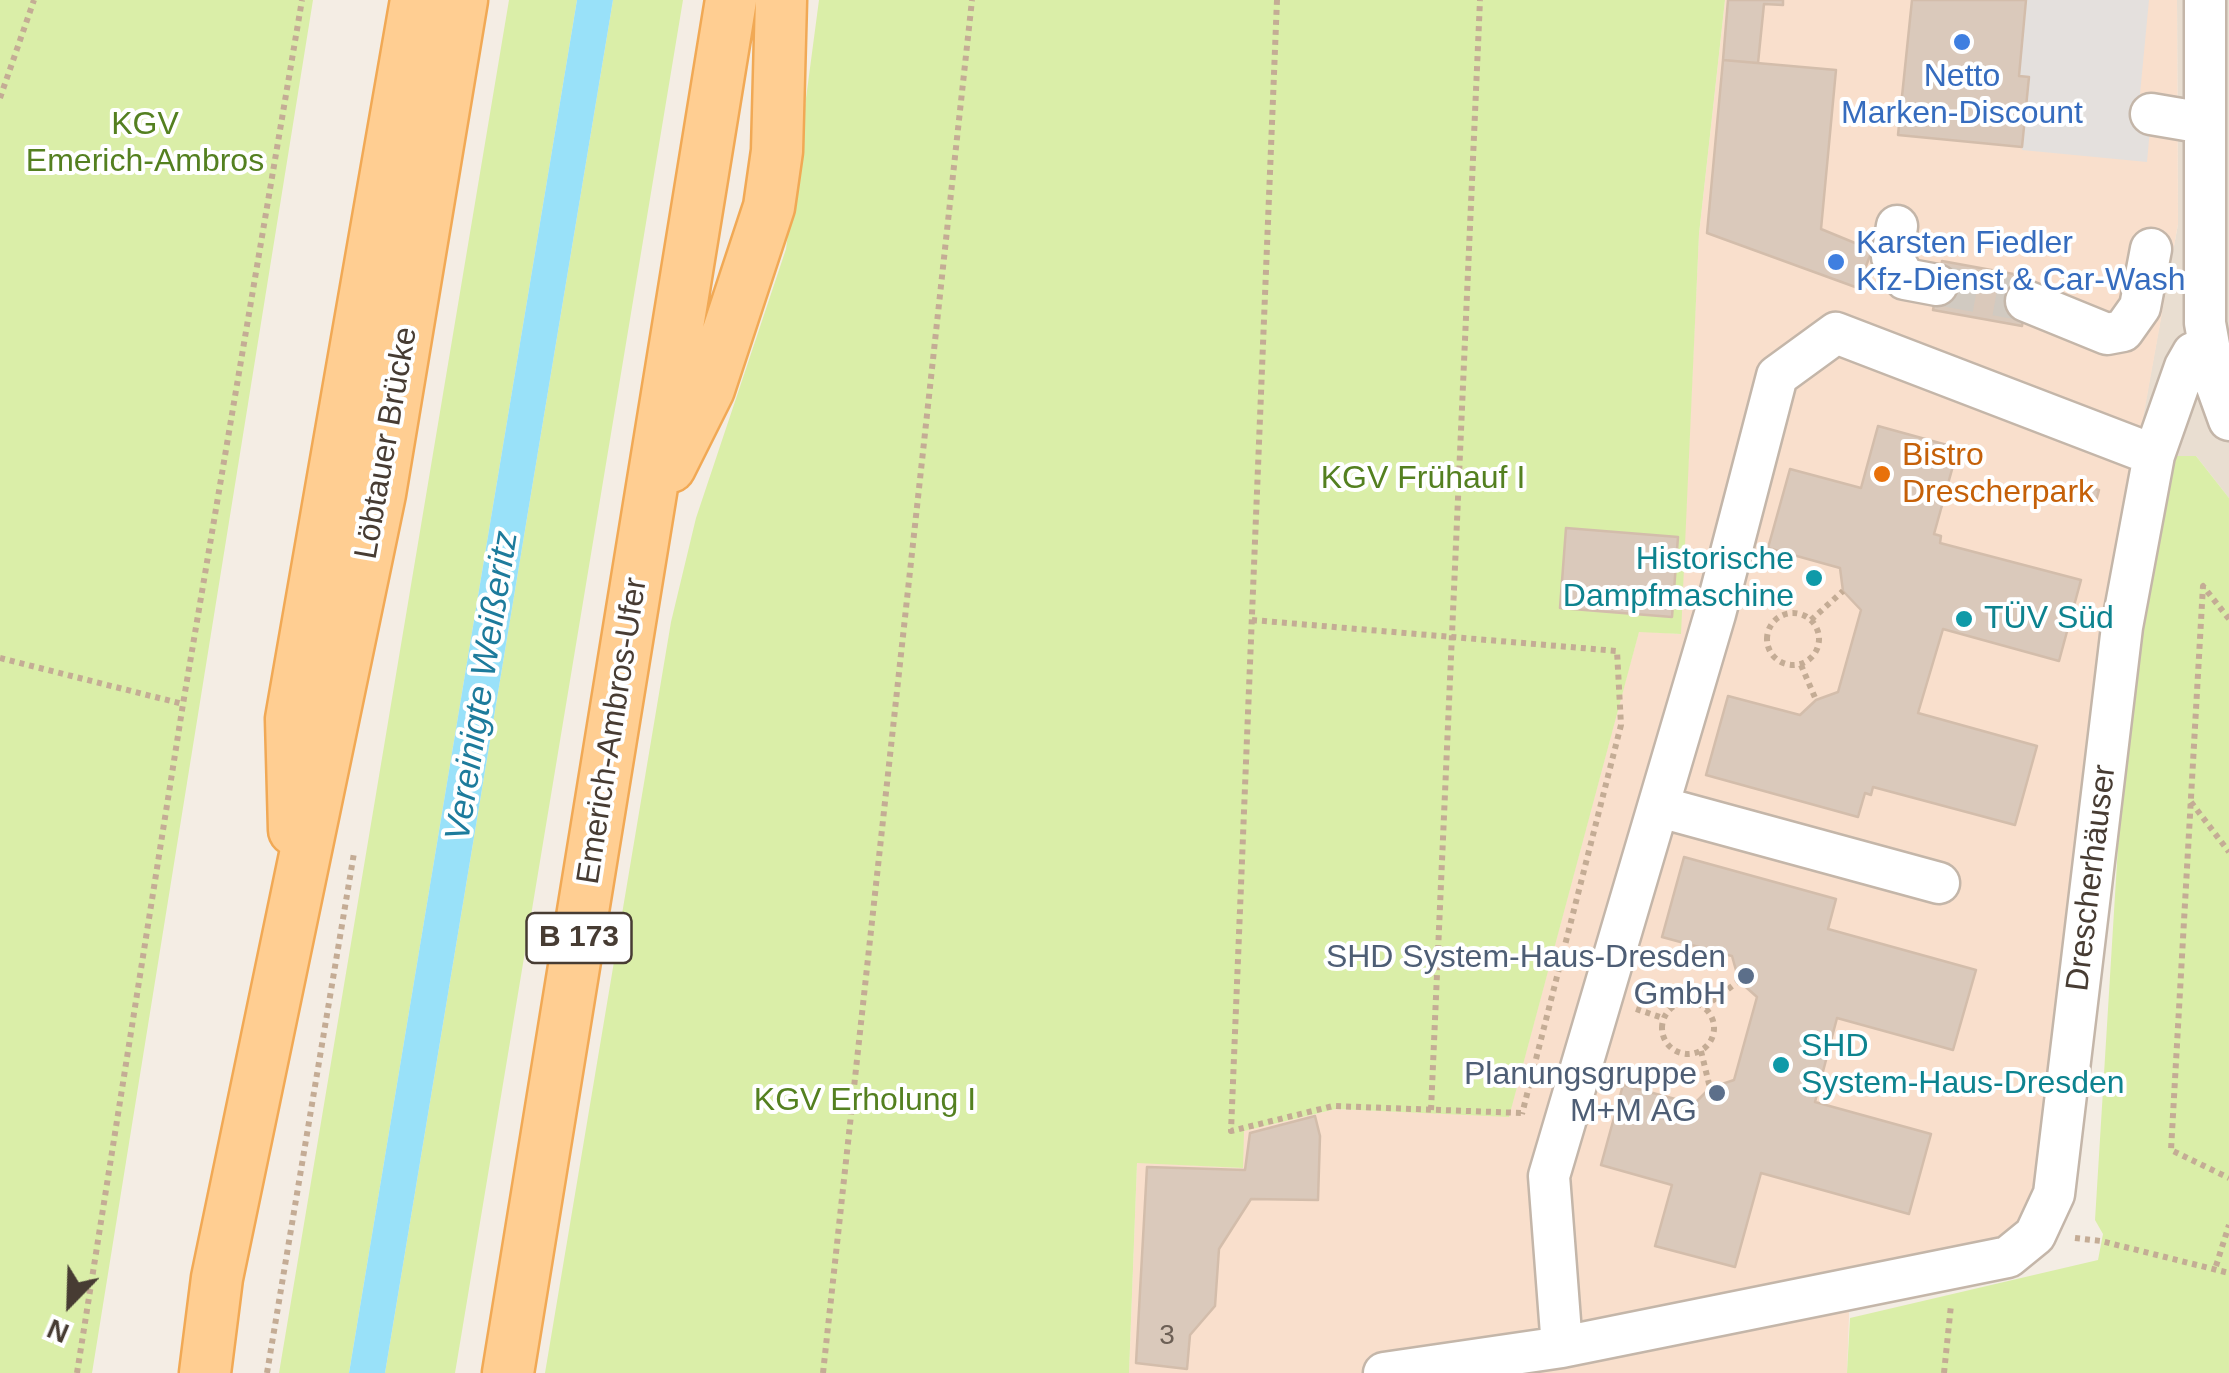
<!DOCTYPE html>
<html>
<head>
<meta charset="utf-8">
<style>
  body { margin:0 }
  #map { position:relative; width:2229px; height:1373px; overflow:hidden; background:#f4ede4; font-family:Helvetica,sans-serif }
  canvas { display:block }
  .north { position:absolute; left:20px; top:1253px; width:100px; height:100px; -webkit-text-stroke:8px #fff; paint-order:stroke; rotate:203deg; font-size:28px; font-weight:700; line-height:40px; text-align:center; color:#473c33 }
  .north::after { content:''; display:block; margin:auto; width:35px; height:45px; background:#473c33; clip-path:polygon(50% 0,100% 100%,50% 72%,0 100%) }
</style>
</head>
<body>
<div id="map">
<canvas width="2229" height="1373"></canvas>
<div class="north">N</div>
</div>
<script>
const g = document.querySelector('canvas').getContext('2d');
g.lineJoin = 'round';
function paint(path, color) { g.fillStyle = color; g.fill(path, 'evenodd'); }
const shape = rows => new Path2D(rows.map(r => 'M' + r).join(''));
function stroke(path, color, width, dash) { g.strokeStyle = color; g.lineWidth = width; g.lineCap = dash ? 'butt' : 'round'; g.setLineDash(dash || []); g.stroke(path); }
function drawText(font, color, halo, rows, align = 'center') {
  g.font = font + ' Helvetica,sans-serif'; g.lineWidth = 8; g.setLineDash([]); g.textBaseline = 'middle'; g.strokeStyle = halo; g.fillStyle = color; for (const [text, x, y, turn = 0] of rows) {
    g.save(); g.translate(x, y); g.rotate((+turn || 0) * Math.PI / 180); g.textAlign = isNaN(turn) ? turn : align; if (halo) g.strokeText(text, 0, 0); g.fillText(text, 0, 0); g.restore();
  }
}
paint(shape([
  [2177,0,2229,0,2229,498,2196,456,2175,456,2139,438,2178,224]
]), '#e9ded1');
paint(shape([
  [1725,0,2177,0,2178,224,2138,447,2035,1235,1850,1289,1847,1373,1129,1373,1137,1162,1243,1168,1243,1131,1336,1109,1509,1116,1639,631,1680,634,1699,234]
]), '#f9dfcc');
paint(shape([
  [0,0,313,0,92,1373,0,1373],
  [509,0,577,0,349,1373,279,1373],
  [613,0,683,0,455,1373,385,1373],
  [819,0,1725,0,1699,234,1681,634,1639,632,1509,1117,1336,1109,1244,1131,1243,1168,1137,1163,1129,1373,545,1373,671,622,696,518,786,249],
  [2175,456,2196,456,2229,498,2229,1373,1847,1373,1850,1318,2098,1260,2103,1234,2095,1220,2132,619]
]), '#daeea8');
paint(shape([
  [2026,0,2149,0,2140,94,2153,96,2147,162,2022,150,2029,78,2019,76]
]), '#e4e0dd');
paint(shape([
  [577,0,613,0,385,1373,349,1373]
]), '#99e1f9');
const building = shape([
  [1728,0,1783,0,1783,5,1764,4,1758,63,1723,60,1728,0],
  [1912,0,2026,0,2019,76,2029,77,2022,147,1898,135,1912,0],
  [1723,60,1836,70,1821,229,1872,250,1858,288,1707,233,1723,60],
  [1942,261,2030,277,2022,326,1933,310,1942,261],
  [1878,426,1958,448,1934,534,1941,536,1940,543,2081,580,2059,661,1943,629,1918,713,2037,746,2015,825,1873,787,1871,795,1865,793,1858,817,1706,775,1728,696,1800,715,1816,700,1838,692,1861,610,1843,591,1840,568,1768,548,1790,469,1861,488,1878,426],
  [2078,484,2099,490,2095,505,2074,499,2078,484],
  [1566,528,1678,537,1672,617,1560,608,1566,528],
  [1684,857,1836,899,1828,929,1976,970,1953,1050,1837,1018,1815,1102,1931,1134,1909,1214,1761,1173,1735,1267,1655,1246,1672,1185,1601,1165,1623,1085,1694,1104,1710,1088,1734,1080,1757,997,1739,981,1732,956,1662,937,1684,857],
  [1315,1116,1320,1136,1318,1200,1251,1199,1219,1249,1215,1306,1190,1335,1187,1369,1136,1363,1147,1167,1245,1170,1250,1133,1315,1116]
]);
paint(building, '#dac9bb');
stroke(building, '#d3bdab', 2.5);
stroke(shape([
  [1937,285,2026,301]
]), '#d1cac1', 40, [40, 20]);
const minor = shape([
  [2205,0,2205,323,2216,384,2229,420],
  [2151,114,2204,123],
  [1897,226,1892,257,1905,279,1937,285],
  [2026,301,2107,334,2123,331,2140,307,2151,249],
  [1660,807,1939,883],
  [1562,1347,1549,1176,1715,614,1777,376,1836,333,2154,455],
  [1384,1373,1562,1347,2008,1257,2035,1235,2054,1194,2122,627,2154,455,2185,367,2193,353,2209,347]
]);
const major = shape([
  [670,467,709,389,769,207,777,151,781,0],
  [294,830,291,719,416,0],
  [205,1373,217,1278,380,494,462,0],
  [508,1373,731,0]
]);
stroke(minor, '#c4b6a9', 45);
stroke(major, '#f1a955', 55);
stroke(shape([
  [1277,0,1231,1131,1333,1106,1522,1113],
  [0,98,34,0],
  '1767 639a26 26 0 1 1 52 0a26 26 0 1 1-52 0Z',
  [2229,619,2203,586,2171,1150,2229,1178],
  [1252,620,1617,651,1621,725,1522,1114],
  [1811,620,1843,591],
  [0,658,183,704],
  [1801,665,1816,700],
  [2191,802,2229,852],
  '1662 1028a26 26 0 1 1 52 0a26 26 0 1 1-52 0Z',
  [1704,1007,1739,981],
  [1636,1009,1663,1018],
  [1701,1051,1710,1088],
  [1431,1110,1480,0],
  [2075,1238,2101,1241,2229,1273],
  [2216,1266,2229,1225],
  [77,1373,183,704,302,0],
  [267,1373,354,853],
  [823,1373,972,0],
  [1944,1373,1951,1305]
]), '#c4ac95', 6, [5, 5]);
stroke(minor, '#fff', 40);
stroke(major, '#ffce92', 50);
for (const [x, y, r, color] of [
  [1962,42,10,"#3f7fe0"],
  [1836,262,10,"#3f7fe0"],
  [1882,474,10,"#e8710a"],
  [1814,578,10,"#0f9aa8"],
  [1964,619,10,"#0f9aa8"],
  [1746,976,10,"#5c6f8a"],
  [1781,1065,10,"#0f9aa8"],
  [1717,1093,10,"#5c6f8a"]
]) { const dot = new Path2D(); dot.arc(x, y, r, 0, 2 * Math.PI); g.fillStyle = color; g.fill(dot); stroke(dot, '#fff', 4); }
drawText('28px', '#6c5f55', null, [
  ["3",1167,1336]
]);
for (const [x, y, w] of [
  [579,938,105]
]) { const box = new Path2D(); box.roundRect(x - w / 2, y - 25, w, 50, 8); g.fillStyle = '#fff'; g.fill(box); stroke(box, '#473c33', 2.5); }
drawText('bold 30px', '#473c33', null, [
  ["B 173",579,938]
]);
drawText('32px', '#366cbe', '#fff', [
  ["Netto",1962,77],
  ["Marken-Discount",1962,114],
  ["Karsten Fiedler",1856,244,"left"],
  ["Kfz-Dienst & Car-Wash",1856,281,"left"]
]);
drawText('32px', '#548020', '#fff', [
  ["KGV",145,125],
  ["Emerich-Ambros",145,162],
  ["KGV Frühauf I",1423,479],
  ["KGV Erholung I",865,1101]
]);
drawText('32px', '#473c33', '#fff', [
  ["Löbtauer Brücke",387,443,-80],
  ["Emerich-Ambros-Ufer",613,731,-81],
  ["Drescherhäuser",2092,878,-83]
]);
drawText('32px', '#c56008', '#fff', [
  ["Bistro",1902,456],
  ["Drescherpark",1902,493]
], 'left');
drawText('32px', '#0d838f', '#fff', [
  ["Historische",1794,560,"right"],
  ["Dampfmaschine",1794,597,"right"],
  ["TÜV Süd",1984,619],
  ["SHD",1801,1047],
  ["System-Haus-Dresden",1801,1084]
], 'left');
drawText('32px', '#4e5e75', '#fff', [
  ["SHD System-Haus-Dresden",1726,958],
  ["GmbH",1726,995],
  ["Planungsgruppe",1697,1075],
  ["M+M AG",1697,1112]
], 'right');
drawText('italic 35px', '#1d7b9c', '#fff', [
  ["Vereinigte Weißeritz",483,686,-81]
]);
</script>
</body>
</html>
